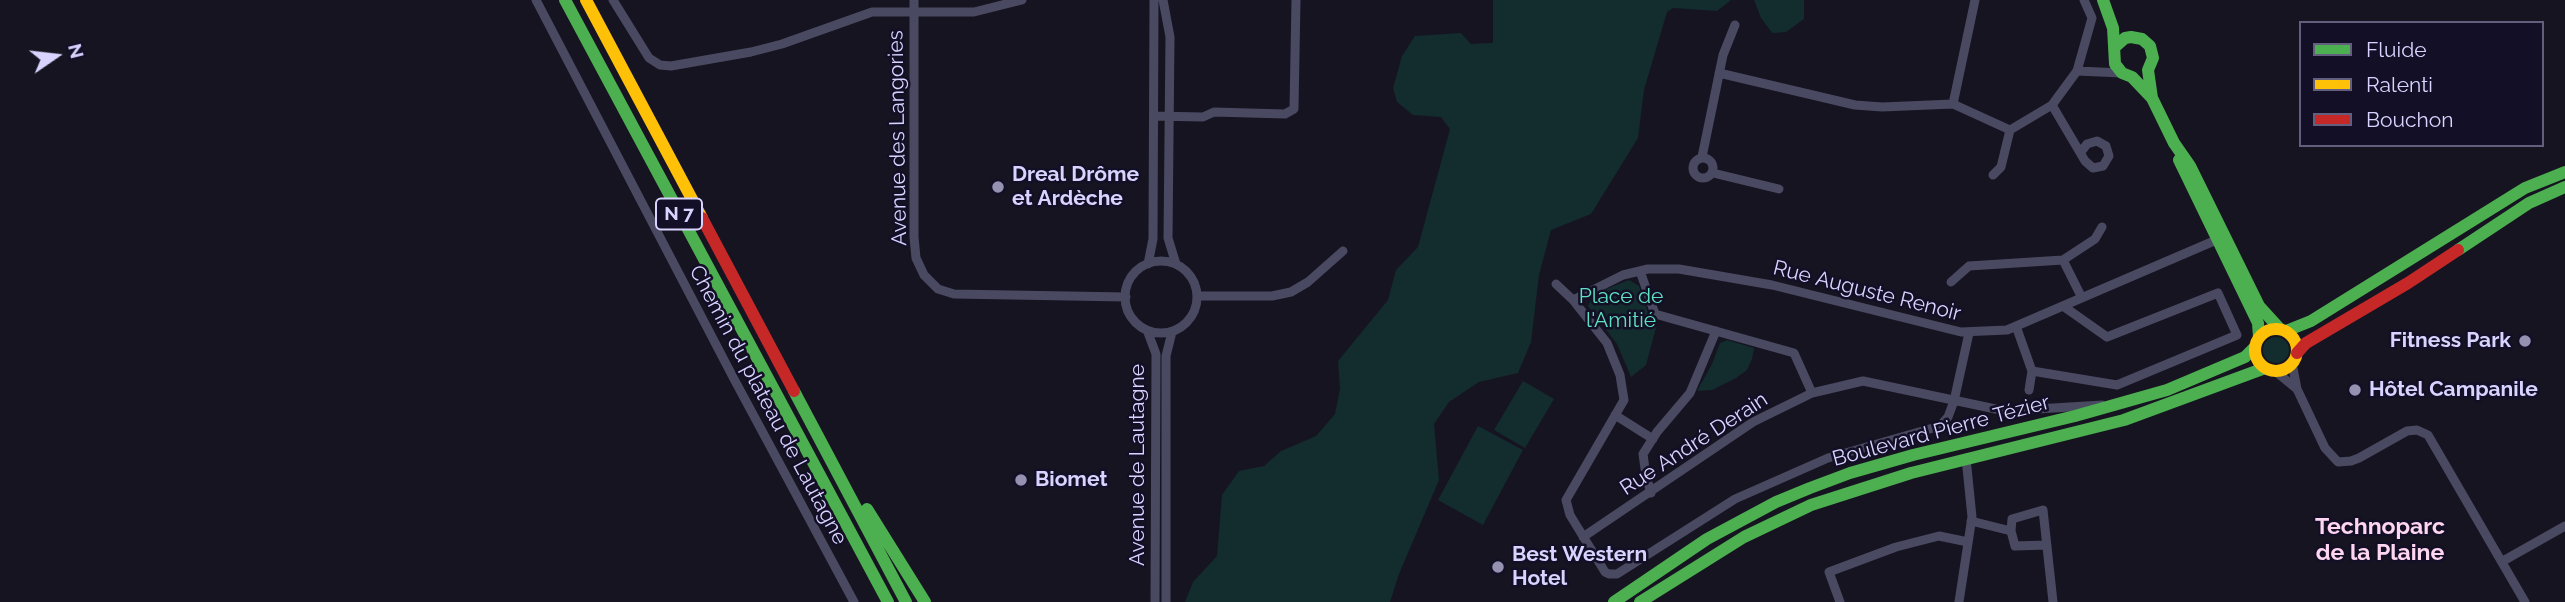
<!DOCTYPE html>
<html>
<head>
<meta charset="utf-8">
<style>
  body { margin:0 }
  #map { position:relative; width:2565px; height:602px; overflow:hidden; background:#161421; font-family:Raleway,sans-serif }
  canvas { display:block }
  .legend { position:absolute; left:2299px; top:21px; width:245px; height:126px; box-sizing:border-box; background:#130f26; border:2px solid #625e7d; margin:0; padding:9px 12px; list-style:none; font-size:21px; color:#d9d4ff }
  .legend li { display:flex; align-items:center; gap:14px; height:35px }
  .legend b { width:35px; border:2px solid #625e7d }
  .north { position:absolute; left:21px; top:21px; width:70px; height:70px; -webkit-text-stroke:5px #130f26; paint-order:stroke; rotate:76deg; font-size:19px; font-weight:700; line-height:28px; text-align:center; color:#d9d4ff }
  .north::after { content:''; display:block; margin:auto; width:24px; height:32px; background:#d9d4ff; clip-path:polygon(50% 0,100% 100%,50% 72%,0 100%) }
</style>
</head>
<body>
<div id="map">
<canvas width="2565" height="602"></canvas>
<ul class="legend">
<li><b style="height:9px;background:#4caf50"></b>Fluide</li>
<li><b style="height:9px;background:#ffc107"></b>Ralenti</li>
<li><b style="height:9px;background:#c62828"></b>Bouchon</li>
</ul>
<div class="north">N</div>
</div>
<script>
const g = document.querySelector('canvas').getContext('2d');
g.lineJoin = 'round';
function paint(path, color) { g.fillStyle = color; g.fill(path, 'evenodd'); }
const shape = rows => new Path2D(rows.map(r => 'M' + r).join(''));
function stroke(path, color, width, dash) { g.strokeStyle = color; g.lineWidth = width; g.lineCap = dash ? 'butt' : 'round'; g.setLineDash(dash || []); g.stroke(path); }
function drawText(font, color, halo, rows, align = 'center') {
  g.font = font + ' Raleway,sans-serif'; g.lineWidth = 5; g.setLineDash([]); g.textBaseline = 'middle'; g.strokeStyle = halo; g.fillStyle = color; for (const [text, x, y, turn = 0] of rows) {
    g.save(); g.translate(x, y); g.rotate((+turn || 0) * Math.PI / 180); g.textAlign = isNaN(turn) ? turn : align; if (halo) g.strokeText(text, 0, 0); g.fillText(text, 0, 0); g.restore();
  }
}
paint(shape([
  [1493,0,1731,0,1717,11,1673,8,1667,12,1644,90,1638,138,1591,214,1551,230,1539,275,1531,342,1518,373,1479,382,1449,402,1434,424,1439,480,1399,574,1390,602,1185,602,1193,582,1217,556,1222,495,1239,471,1264,466,1281,451,1316,436,1335,414,1340,389,1338,361,1388,300,1396,270,1418,247,1450,129,1441,117,1413,115,1397,102,1393,88,1402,56,1415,36,1461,33,1471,44,1493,43],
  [1754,0,1804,0,1804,19,1786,32,1772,33,1761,18],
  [1629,280,1639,286,1650,319,1657,324,1646,365,1631,377,1617,344,1588,306,1594,294],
  '2263 350a13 13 0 1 1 26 0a13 13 0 1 1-26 0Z',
  [1727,340,1754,348,1752,359,1747,370,1736,378,1712,390,1697,391,1712,364,1720,343],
  [1523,381,1554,399,1525,448,1494,430],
  [1478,426,1523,450,1483,525,1438,500]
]), '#132c2d');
stroke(shape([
  [536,0,734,379,854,602],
  [613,0,649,58,660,65,671,66,751,52,782,44,872,12,974,12,1022,0],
  [914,0,914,237,916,258,924,275,938,289,954,294,1126,297],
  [1163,0,1170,37,1168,238,1176,264],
  [2077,71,2092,18,2084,0],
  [1719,73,1855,105,1882,107,1953,104,2010,130,2052,105,2077,71,2122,73],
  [1953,104,1975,0],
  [2052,105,2085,161,2093,168,2103,166,2109,156,2106,146,2097,141,2087,144,2081,152],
  [1154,116,1203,117,1214,112,1285,114,1294,109,1296,0],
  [1702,157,1723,55,1735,25],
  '1693 168a10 10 0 1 1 20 0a10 10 0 1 1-20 0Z',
  [1713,173,1779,189],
  [1993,175,2001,167,2010,130],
  [2063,260,2095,239,2102,227],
  '1125 297a36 36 0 1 1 72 0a36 36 0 1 1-72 0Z',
  [1148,264,1153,239,1154,0],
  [1640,271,1655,314,1794,353,1812,393],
  [1951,282,1969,266,2063,260,2082,298],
  [1556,284,1573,300,1607,343,1620,375,1624,400,1566,500,1570,515,1605,572,1609,574,1617,574,1735,499,1828,458,1940,426,1948,417,1954,401,1969,333],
  [1197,296,1272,296,1291,292,1308,282,1343,251],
  [1573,300,1623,275,1648,269,1679,269,1772,285,1961,332,2007,330,2221,238],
  [2016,326,2032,371,2029,390],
  [1147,330,1156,354,1155,602],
  [2292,363,2297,389,2325,448,2338,462,2351,461,2359,458,2407,431,2417,430,2428,435,2525,602],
  [2032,371,2117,385,2237,335,2218,293,2107,337,2063,306],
  [2275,371,2297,389],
  [1615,415,1653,439],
  [1651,493,1646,476,1643,454,1657,432,1690,393,1716,331],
  [1971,521,2011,531,2015,546,2047,545],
  [2011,531,2012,519,2043,510,2053,602],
  [1583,537,1753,422,1812,393,1863,381,2005,411,2102,405],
  [2503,561,2565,526],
  [1166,602,1166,356,1172,332],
  [1840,602,1829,572,1896,547,1939,536,1968,542],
  [1959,602,1972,517,1966,458]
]), '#4a4962', 9);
stroke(shape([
  [565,0,888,602],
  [2103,0,2113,28,2115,64,2122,73,2132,77,2152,98],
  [2116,46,2125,38,2131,37,2142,39,2150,46,2153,58,2148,70,2152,98,2174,143,2190,166,2259,306,2280,329],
  [2179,160,2258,323,2259,337],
  [2458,250,2529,203,2565,187],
  [2286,331,2311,321,2525,188,2565,172],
  [794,391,906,602],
  [867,509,925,602],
  [1614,602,1707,539,1776,502,1810,488,1850,473,1913,455,2075,416,2167,390,2245,357,2255,347],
  [1640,602,1744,537,1811,505,1911,473,2124,420,2265,368]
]), '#4caf50', 12);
stroke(shape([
  [586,0,702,218],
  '2255 350a21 21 0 1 1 42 0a21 21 0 1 1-42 0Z'
]), '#ffc107', 12);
stroke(shape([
  [702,218,794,391],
  [2297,353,2306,343,2408,283,2458,250]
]), '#c62828', 12);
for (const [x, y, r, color] of [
  [998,187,7,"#9591b1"],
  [2525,341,7,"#9591b1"],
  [2355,390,7,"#9591b1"],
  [1021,480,7,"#9591b1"],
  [1498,567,7,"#9591b1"]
]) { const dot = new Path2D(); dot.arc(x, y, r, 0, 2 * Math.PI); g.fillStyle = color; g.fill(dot); stroke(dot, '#130f26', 2.5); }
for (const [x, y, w] of [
  [679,214,46]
]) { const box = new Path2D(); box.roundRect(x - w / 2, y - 15.5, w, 31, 5); g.fillStyle = '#130f26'; g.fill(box); stroke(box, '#d9d4ff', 2); }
drawText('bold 19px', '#d9d4ff', null, [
  ["N 7",679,214]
]);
drawText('21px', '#d9d4ff', '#130f26', [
  ["Avenue des Langories",898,138,-91],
  ["Rue Auguste Renoir",1867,291,14],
  ["Chemin du plateau de Lautagne",768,405,62],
  ["Boulevard Pierre Tézier",1941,431,-15],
  ["Rue André Derain",1694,444,-33],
  ["Avenue de Lautagne",1138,465,-90]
]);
drawText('bold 21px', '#d9d4ff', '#130f26', [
  ["Dreal Drôme",1012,175],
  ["et Ardèche",1012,199],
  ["Fitness Park",2511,341,"right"],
  ["Hôtel Campanile",2369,390],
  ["Biomet",1035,480],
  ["Best Western",1512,555],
  ["Hotel",1512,579]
], 'left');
drawText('21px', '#5fe0c0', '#130f26', [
  ["Place de",1621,297],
  ["l'Amitié",1621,321]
]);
drawText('bold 23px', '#ffd6f0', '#130f26', [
  ["Technoparc",2380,527],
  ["de la Plaine",2380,553]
]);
</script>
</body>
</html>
